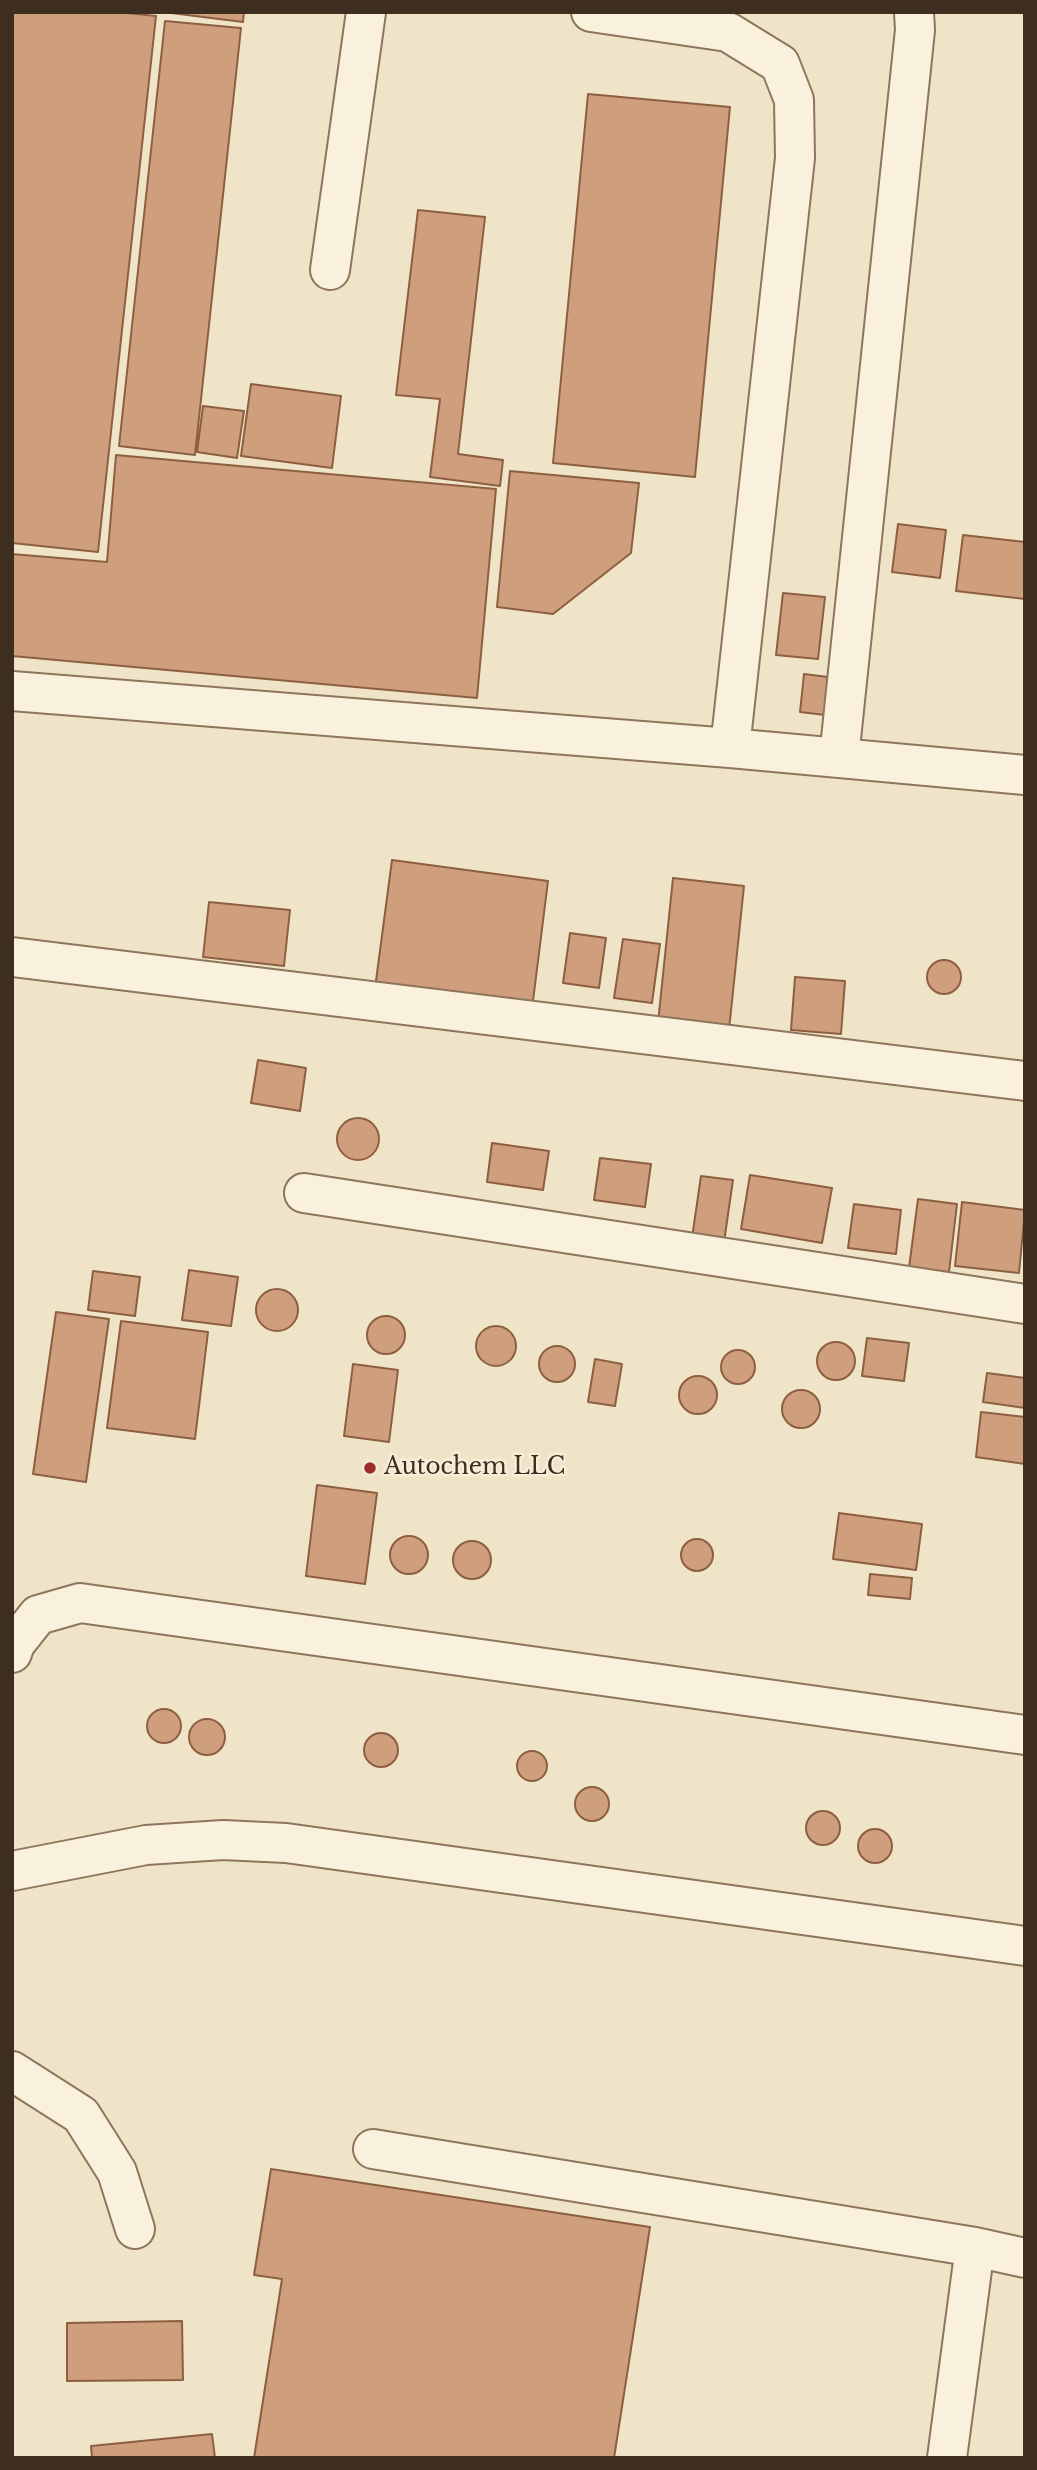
<!DOCTYPE html>
<html>
<head>
<meta charset="utf-8">
<style>
  body { margin:0 }
  #map { position:relative; width:1037px; height:2470px; overflow:hidden; background:#f0e4c8; font-family:"Libre Baskerville",serif }
  canvas { display:block }
  .frame { position:absolute; inset:0; border:14px solid #3d2e20; pointer-events:none }
</style>
</head>
<body>
<div id="map">
<canvas width="1037" height="2470"></canvas>
<div class="frame"></div>
</div>
<script>
const g = document.querySelector('canvas').getContext('2d');
g.lineJoin = 'round';
function paint(path, color) { g.fillStyle = color; g.fill(path, 'evenodd'); }
const shape = rows => new Path2D(rows.map(r => 'M' + r).join(''));
function stroke(path, color, width, dash) { g.strokeStyle = color; g.lineWidth = width; g.lineCap = dash ? 'butt' : 'round'; g.setLineDash(dash || []); g.stroke(path); }
function drawText(font, color, halo, rows, align = 'center') {
  g.font = font + ' "Libre Baskerville",serif'; g.lineWidth = 5; g.setLineDash([]); g.textBaseline = 'middle'; g.strokeStyle = halo; g.fillStyle = color; for (const [text, x, y, turn = 0] of rows) {
    g.save(); g.translate(x, y); g.rotate((+turn || 0) * Math.PI / 180); g.textAlign = isNaN(turn) ? turn : align; if (halo) g.strokeText(text, 0, 0); g.fillText(text, 0, 0); g.restore();
  }
}
const building = shape([
  [12,12,117,12,156,16,98,552,12,543,12,12],
  [163,12,244,12,243,22,163,12],
  [165,21,241,28,195,455,119,446,165,21],
  [588,94,730,107,695,477,553,463,588,94],
  [418,210,485,217,458,454,503,460,500,486,430,477,440,399,396,395,418,210],
  [251,384,341,396,332,468,241,456,251,384],
  [203,406,244,411,237,458,197,452,203,406],
  [116,455,496,489,477,698,12,656,12,554,107,562,116,455],
  [510,471,639,483,631,553,553,614,497,607,510,471],
  [898,524,946,530,940,578,892,572,898,524],
  [963,535,1025,542,1025,599,956,591,963,535],
  [783,593,825,597,818,659,776,655,783,593],
  [804,674,828,677,825,715,800,712,804,674],
  [392,860,548,881,531,1017,374,996,392,860],
  [673,878,744,886,729,1030,658,1023,673,878],
  [209,902,290,910,284,966,203,957,209,902],
  [570,933,606,938,599,988,563,983,570,933],
  [623,939,660,944,652,1003,614,998,623,939],
  '927 977a17 17 0 1 1 34 0a17 17 0 1 1-34 0Z',
  [795,977,845,981,841,1034,791,1030,795,977],
  [258,1060,306,1068,300,1111,251,1103,258,1060],
  '337 1139a21 21 0 1 1 42 0a21 21 0 1 1-42 0Z',
  [492,1143,549,1151,543,1190,487,1182,492,1143],
  [600,1158,651,1164,645,1207,594,1200,600,1158],
  [750,1175,832,1188,822,1243,741,1229,750,1175],
  [701,1176,733,1180,724,1242,692,1238,701,1176],
  [918,1199,957,1204,949,1272,909,1268,918,1199],
  [962,1202,1025,1210,1019,1273,955,1266,962,1202],
  [854,1204,901,1210,896,1254,848,1248,854,1204],
  [189,1270,238,1277,231,1326,182,1320,189,1270],
  [93,1271,140,1277,135,1316,88,1310,93,1271],
  '256 1310a21 21 0 1 1 42 0a21 21 0 1 1-42 0Z',
  [56,1312,109,1319,86,1482,33,1474,56,1312],
  '367 1335a19 19 0 1 1 38 0a19 19 0 1 1-38 0Z',
  [121,1321,208,1332,195,1439,107,1428,121,1321],
  '476 1346a20 20 0 1 1 40 0a20 20 0 1 1-40 0Z',
  [867,1338,909,1343,904,1381,862,1376,867,1338],
  '817 1361a19 19 0 1 1 38 0a19 19 0 1 1-38 0Z',
  '539 1364a18 18 0 1 1 36 0a18 18 0 1 1-36 0Z',
  '721 1367a17 17 0 1 1 34 0a17 17 0 1 1-34 0Z',
  [595,1359,622,1364,615,1406,588,1402,595,1359],
  [353,1364,398,1370,389,1442,344,1436,353,1364],
  [987,1373,1025,1378,1025,1408,983,1402,987,1373],
  '679 1395a19 19 0 1 1 38 0a19 19 0 1 1-38 0Z',
  '782 1409a19 19 0 1 1 38 0a19 19 0 1 1-38 0Z',
  [981,1412,1025,1417,1025,1464,976,1457,981,1412],
  [317,1485,377,1493,365,1584,306,1576,317,1485],
  [839,1513,922,1524,916,1570,833,1559,839,1513],
  '390 1555a19 19 0 1 1 38 0a19 19 0 1 1-38 0Z',
  '681 1555a16 16 0 1 1 32 0a16 16 0 1 1-32 0Z',
  '453 1560a19 19 0 1 1 38 0a19 19 0 1 1-38 0Z',
  [870,1574,912,1578,910,1599,868,1595,870,1574],
  '147 1726a17 17 0 1 1 34 0a17 17 0 1 1-34 0Z',
  '189 1737a18 18 0 1 1 36 0a18 18 0 1 1-36 0Z',
  '364 1750a17 17 0 1 1 34 0a17 17 0 1 1-34 0Z',
  '517 1766a15 15 0 1 1 30 0a15 15 0 1 1-30 0Z',
  '575 1804a17 17 0 1 1 34 0a17 17 0 1 1-34 0Z',
  '806 1828a17 17 0 1 1 34 0a17 17 0 1 1-34 0Z',
  '858 1846a17 17 0 1 1 34 0a17 17 0 1 1-34 0Z',
  [271,2169,650,2227,614,2458,254,2458,282,2279,254,2275,271,2169],
  [182,2321,183,2380,67,2381,67,2323,182,2321],
  [212,2434,215,2458,92,2458,91,2446,212,2434]
]);
paint(building, '#cf9f7d');
stroke(building, '#8d5f41', 2);
const minor = shape([
  [591,12,728,32,780,64,794,100,795,158,730,748],
  [330,270,366,12],
  [12,691,730,748,1025,775],
  [839,758,915,30,914,12],
  [12,957,1025,1081],
  [304,1193,1025,1304],
  [12,1653,15,1644,38,1615,80,1603,1025,1735],
  [12,1871,146,1845,223,1840,286,1843,1025,1946],
  [12,2071,81,2115,117,2172,135,2229],
  [373,2149,975,2247,947,2458],
  [975,2247,1025,2258]
]);
stroke(minor, '#8d765c', 42);
stroke(minor, '#faf1dc', 38);
for (const [x, y, r, color] of [
  [370,1468,7,"#9e2a2b"]
]) { const dot = new Path2D(); dot.arc(x, y, r, 0, 2 * Math.PI); g.fillStyle = color; g.fill(dot); stroke(dot, '#f7eed8', 2.5); }
drawText('23px', '#3d2e20', '#f7eed8', [
  ["Autochem LLC",384,1468]
], 'left');
</script>
</body>
</html>
